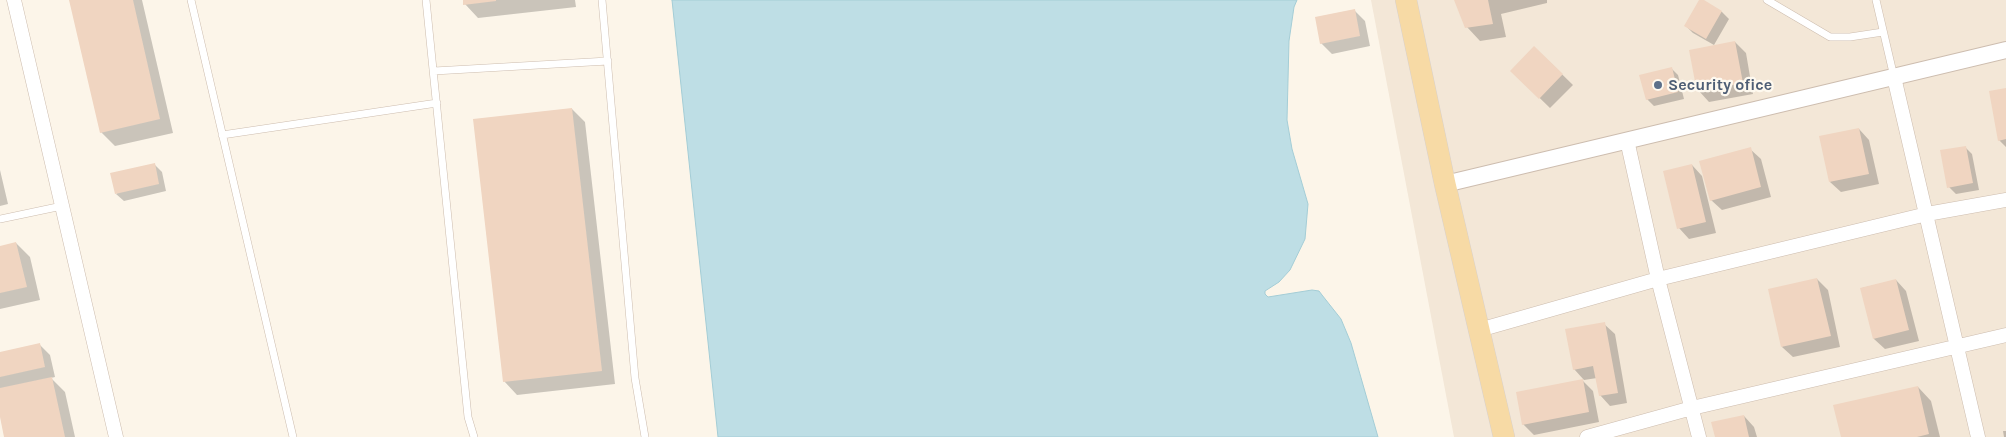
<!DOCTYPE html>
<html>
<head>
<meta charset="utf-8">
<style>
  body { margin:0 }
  canvas { display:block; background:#fcf5e9 }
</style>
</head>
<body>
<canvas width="2006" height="437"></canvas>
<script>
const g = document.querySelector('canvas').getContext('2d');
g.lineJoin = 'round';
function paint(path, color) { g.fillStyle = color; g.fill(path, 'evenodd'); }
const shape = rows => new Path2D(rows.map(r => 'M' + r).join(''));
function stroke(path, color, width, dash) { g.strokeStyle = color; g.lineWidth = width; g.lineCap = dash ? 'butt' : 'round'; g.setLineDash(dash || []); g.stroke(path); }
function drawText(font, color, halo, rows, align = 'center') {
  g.font = font + ' Karla,sans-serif'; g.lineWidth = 4.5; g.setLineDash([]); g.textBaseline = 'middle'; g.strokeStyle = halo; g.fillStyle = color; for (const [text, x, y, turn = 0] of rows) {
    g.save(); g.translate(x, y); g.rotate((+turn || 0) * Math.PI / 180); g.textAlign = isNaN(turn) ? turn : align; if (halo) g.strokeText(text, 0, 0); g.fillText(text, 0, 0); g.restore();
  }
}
paint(shape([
  [1371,0,2006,0,2006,437,1454,437]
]), '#f3e7d7');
const water = shape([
  [672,0,1297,0,1294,7,1289,41,1287,120,1292,149,1308,204,1305,239,1290,270,1279,282,1265,291,1265,294,1268,297,1312,290,1319,291,1322,295,1341,319,1351,343,1378,437,718,437,672,0]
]);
paint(water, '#bedee5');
stroke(water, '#a4cdd6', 1);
paint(shape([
  [71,0,142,0,173,133,115,146,101,132],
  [464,0,575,0,576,7,478,18,465,4],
  [1455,0,1547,0,1547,3,1501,14,1506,37,1480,41,1467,27],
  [1701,0,1722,12,1729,19,1714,45,1693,33,1686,26],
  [1354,10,1365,21,1370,46,1332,54,1321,43],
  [1735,42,1746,53,1753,94,1709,102,1699,91],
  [1534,47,1573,85,1550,108,1512,71],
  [1671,68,1678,75,1684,99,1654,106,1647,99],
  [2006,89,2006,147,1999,140],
  [572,109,585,122,615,384,517,395,504,381],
  [1859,129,1869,140,1879,184,1841,192,1830,182],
  [1965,147,1972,154,1979,190,1956,194,1949,187],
  [1750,149,1761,159,1771,197,1722,210,1711,200],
  [154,164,162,172,166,191,124,201,116,194],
  [1692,165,1702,176,1716,233,1689,239,1679,228],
  [0,170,8,204,0,206],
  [16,243,30,257,40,300,0,309,0,247],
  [1817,279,1828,290,1840,347,1793,357,1782,347],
  [1896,280,1906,291,1919,341,1885,349,1874,339,1862,288],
  [1604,324,1615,334,1627,403,1610,406,1600,395,1597,378,1584,380,1574,369],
  [39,344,50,355,55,377,51,378,65,392,75,437,6,437,0,412,0,353],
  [1583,381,1593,391,1599,422,1534,435,1523,424],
  [1918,387,1931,401,1940,437,1842,437],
  [1744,416,1754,427,1757,437,1716,437],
  [2003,431,2006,431,2006,437,2004,437]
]), '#0003');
paint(shape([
  [69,0,133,0,160,119,100,133],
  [463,0,496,0,496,1,463,5],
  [1454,0,1488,0,1493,24,1465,28],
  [1699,0,1704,0,1722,11,1706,39,1684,26],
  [1355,9,1360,36,1320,44,1315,17],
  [1735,41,1743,83,1697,92,1689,50],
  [1534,46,1563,74,1539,99,1510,71],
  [1672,67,1678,92,1646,100,1639,75],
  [2006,88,2006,139,1998,141,1989,91],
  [572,108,602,371,503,382,473,119],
  [1859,128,1869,174,1829,182,1819,136],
  [1966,146,1973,183,1947,188,1940,150],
  [1751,147,1761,187,1710,201,1699,161],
  [155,163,159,184,115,194,110,173],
  [1692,164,1706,222,1677,229,1663,171],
  [16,242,27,287,0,293,0,246],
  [1817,278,1831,336,1781,347,1768,289],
  [1896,279,1909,330,1873,339,1860,288],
  [1605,322,1618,393,1599,396,1593,366,1573,370,1565,329],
  [40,343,45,367,0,377,0,352],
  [52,377,65,437,4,437,0,417,0,388],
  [1583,379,1589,412,1522,425,1516,392],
  [1918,386,1929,434,1917,437,1841,437,1833,405],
  [1744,415,1749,437,1715,437,1711,422]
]), '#f0d5c1');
const service = shape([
  [191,0,293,437],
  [426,0,468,417,474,437],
  [602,0,635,378,645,437],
  [1767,0,1830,37,1850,37,1883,32],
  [1876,0,1894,77],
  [434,71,608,61],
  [222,135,437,103],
  [0,219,62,206]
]);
const minor = shape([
  [14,0,116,437],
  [1894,77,1978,437],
  [1627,140,1658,279,1699,437],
  [1479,330,1658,279,1927,214,2006,200],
  [1587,437,1692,408,2006,335]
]);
const tertiary = shape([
  [1445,184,2006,50]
]);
const primary = shape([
  [1406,0,1445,184,1504,437]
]);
stroke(service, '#cdbdaf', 8);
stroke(minor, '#cdbdaf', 15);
stroke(tertiary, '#cdbdaf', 18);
stroke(primary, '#d8d1cd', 22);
stroke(service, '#fff', 7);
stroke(minor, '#fff', 14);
stroke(tertiary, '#fff', 16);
stroke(primary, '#f7daa5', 21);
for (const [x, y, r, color] of [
  [1658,85,5,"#5c6f8a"]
]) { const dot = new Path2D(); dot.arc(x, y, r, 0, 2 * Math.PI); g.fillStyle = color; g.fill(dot); stroke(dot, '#fef9ef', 2); }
drawText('bold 16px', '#4e5e75', '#fef9ef', [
  ["Security ofice",1668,85]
], 'left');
</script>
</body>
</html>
